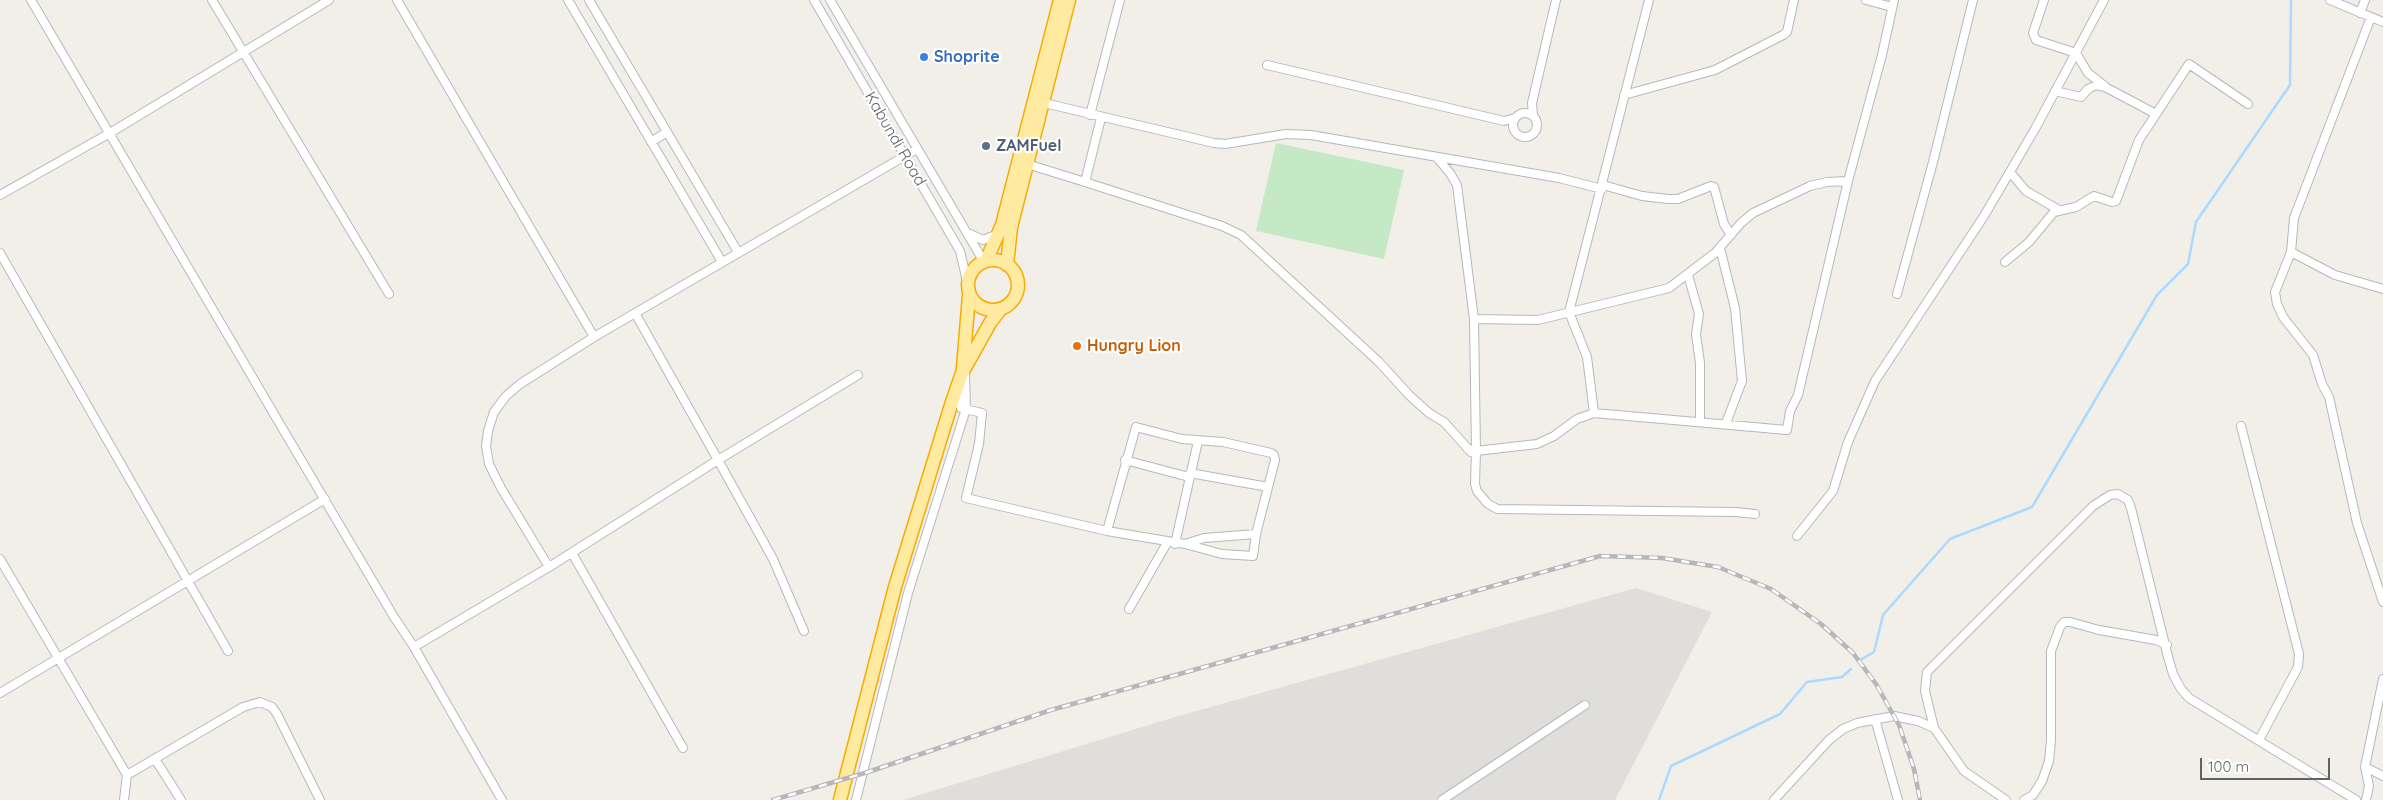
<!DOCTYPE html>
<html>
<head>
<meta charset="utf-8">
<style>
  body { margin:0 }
  #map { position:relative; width:2383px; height:800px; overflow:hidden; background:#f1efe8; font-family:Quicksand,sans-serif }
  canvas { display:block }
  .scale { position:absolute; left:2200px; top:758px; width:130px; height:22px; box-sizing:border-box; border:2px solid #5f6368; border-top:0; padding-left:6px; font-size:15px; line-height:18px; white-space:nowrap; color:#5f6368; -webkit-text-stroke:4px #fff; paint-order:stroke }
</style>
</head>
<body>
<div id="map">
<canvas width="2383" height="800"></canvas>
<div class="scale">100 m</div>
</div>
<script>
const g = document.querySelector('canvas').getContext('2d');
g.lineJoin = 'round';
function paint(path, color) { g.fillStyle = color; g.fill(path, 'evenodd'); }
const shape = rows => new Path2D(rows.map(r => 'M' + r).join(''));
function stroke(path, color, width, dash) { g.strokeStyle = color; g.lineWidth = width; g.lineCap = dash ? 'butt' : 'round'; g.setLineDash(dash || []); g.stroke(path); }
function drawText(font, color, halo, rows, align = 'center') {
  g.font = font + ' Quicksand,sans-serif'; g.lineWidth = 4.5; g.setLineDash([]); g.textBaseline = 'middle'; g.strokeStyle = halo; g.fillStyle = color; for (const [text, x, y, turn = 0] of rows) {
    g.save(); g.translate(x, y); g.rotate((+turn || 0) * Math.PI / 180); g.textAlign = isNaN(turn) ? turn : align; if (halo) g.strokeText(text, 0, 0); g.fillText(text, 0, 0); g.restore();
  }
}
paint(shape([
  [1636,588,1712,612,1615,800,903,800,1175,717]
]), '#e0deda');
paint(shape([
  [1276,143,1404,170,1384,259,1256,231]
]), '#c5e8c5');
stroke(shape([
  [1862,659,1874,652,1883,615,1950,539,2032,507,2157,295,2188,264,2196,222,2290,85,2291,0],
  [1659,800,1671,766,1780,714,1807,682,1842,677,1851,669]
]), '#aadaff', 2.5);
const minor = shape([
  [31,0,284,431,394,617,414,647,549,567,718,460,635,313],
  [212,0,389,294],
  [397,0,594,337],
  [568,0,722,262],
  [589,0,738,252],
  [814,0,960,251,967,281],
  [830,0,984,262],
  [1866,0,1892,7],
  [2044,0,2033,33,2036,40,2076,53,2088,73,2107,88,2156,114],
  [2330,0,2383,22],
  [2360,13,2365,0],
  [2371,17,2294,218,2291,252,2275,292,2277,304,2283,317,2313,355,2322,384,2329,397,2357,523,2383,602],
  [1267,65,1504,121,1515,118],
  [2055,91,2081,97,2088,89,2096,85,2105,87],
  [1624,95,1715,70,1783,35,1787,32,1794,0],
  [1040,102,1214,143,1225,144,1286,134,1311,135,1559,178,1602,189],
  '1513 125a12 12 0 1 1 24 0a12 12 0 1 1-24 0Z',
  [1090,115,1120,0],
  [1533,115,1532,103,1556,0],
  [1101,118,1085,182,1222,226,1241,235,1379,362,1409,395,1429,413,1444,422,1471,452],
  [651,142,667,132],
  [1438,159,1450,173,1457,185,1474,319,1476,451,1475,484,1477,491,1487,503,1497,509,1735,512,1755,514],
  [1027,164,1085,182],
  [2010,172,2026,191,2059,210],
  [1603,185,1642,196,1668,199,1678,199,1711,186,1714,187,1724,224,1731,235],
  [0,195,110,133,329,0],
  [970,234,983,240,998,234],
  [1720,248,1735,308,1742,381,1726,423],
  [2291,252,2335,275,2383,289],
  [0,253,228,651],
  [2005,262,2029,242,2054,212,2076,207,2094,196,2112,202,2116,201,2139,140,2189,64,2248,104],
  [1688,275,1699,314,1696,334,1700,363,1700,421],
  [1897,294,1933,162,1973,0],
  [1474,319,1538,320,1669,288,1715,253,1741,223,1753,213,1810,186,1827,182,1848,181],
  [957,392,961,408,982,413,979,444,966,498,1107,531,1185,544,1222,554,1253,556,1256,534,1275,460,1274,455,1271,453,1223,442,1182,439,1136,427,1107,531],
  [1594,413,1587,357,1569,312,1649,0],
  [2241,426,2299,654,2298,667,2259,740],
  [1468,449,1476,451,1537,444,1554,436,1577,419,1594,413,1787,430,1790,411,1798,395,1848,181,1882,55,1894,0],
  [1125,460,1189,477],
  [1190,473,1268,487],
  [1797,536,1833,491,1848,442,1875,381,1984,216,2035,129,2104,0],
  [1175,544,1198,441],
  [1185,544,1204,538,1256,534],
  [572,553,683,748],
  [0,559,127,775,124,800],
  [549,567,501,488,489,464,486,446,488,431,494,412,506,396,520,384,594,337,917,149],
  [1129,609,1167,543],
  [804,631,773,559,718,460,858,375],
  [414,647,502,800],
  [0,693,325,499],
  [1875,719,1898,800],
  [1934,728,1925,691,1927,672,2093,506,2110,495,2118,494,2128,500,2131,508,2168,657,2173,674,2181,689,2189,698,2356,800],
  [155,759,181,800],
  [2365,767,2383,776],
  [127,775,243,707,260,702,272,707,277,714,320,800],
  [856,800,908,593,966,409,965,374],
  [1442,800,1585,705],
  [1774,800,1829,740,1843,729,1857,723,1894,716,1918,721,1934,728,1964,771,2006,800],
  [2024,800,2033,795,2042,781,2049,761,2051,740,2051,651,2060,627,2064,622,2070,622,2099,630,2156,640,2167,645],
  [2366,800,2369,786,2365,767,2383,679]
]);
const trunk = shape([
  '968 285a25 25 0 1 1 50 0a25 25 0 1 1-50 0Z',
  [986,261,1002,225,1060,0],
  [1007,265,1011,227,1069,0],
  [963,368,969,295],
  [840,800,895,587,951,405,962,373,990,323,1000,310]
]);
stroke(minor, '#b5b8bc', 10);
stroke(trunk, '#f9ab00', 15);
stroke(minor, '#fff', 8);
stroke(trunk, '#feeaa1', 12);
const rail = shape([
  [773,800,868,772,1051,710,1600,556,1662,558,1718,567,1771,589,1821,624,1853,653,1876,684,1899,725,1914,769,1920,800]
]);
stroke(rail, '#b6b7b8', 4.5);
stroke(rail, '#fff', 2.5, [8]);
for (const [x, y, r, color] of [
  [924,57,5,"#3f7fe0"],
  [986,146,5,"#5c6f8a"],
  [1077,346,5,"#e8710a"]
]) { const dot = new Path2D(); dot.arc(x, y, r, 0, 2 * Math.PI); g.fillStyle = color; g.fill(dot); stroke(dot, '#fff', 2); }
drawText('bold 16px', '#366cbe', '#fff', [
  ["Shoprite",934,57]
], 'left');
drawText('16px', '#5f6368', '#fff', [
  ["Kabundi Road",895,139,60]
]);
drawText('bold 16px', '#4e5e75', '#fff', [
  ["ZAMFuel",996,146]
], 'left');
drawText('bold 16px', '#c56008', '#fff', [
  ["Hungry Lion",1087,346]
], 'left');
</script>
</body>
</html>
